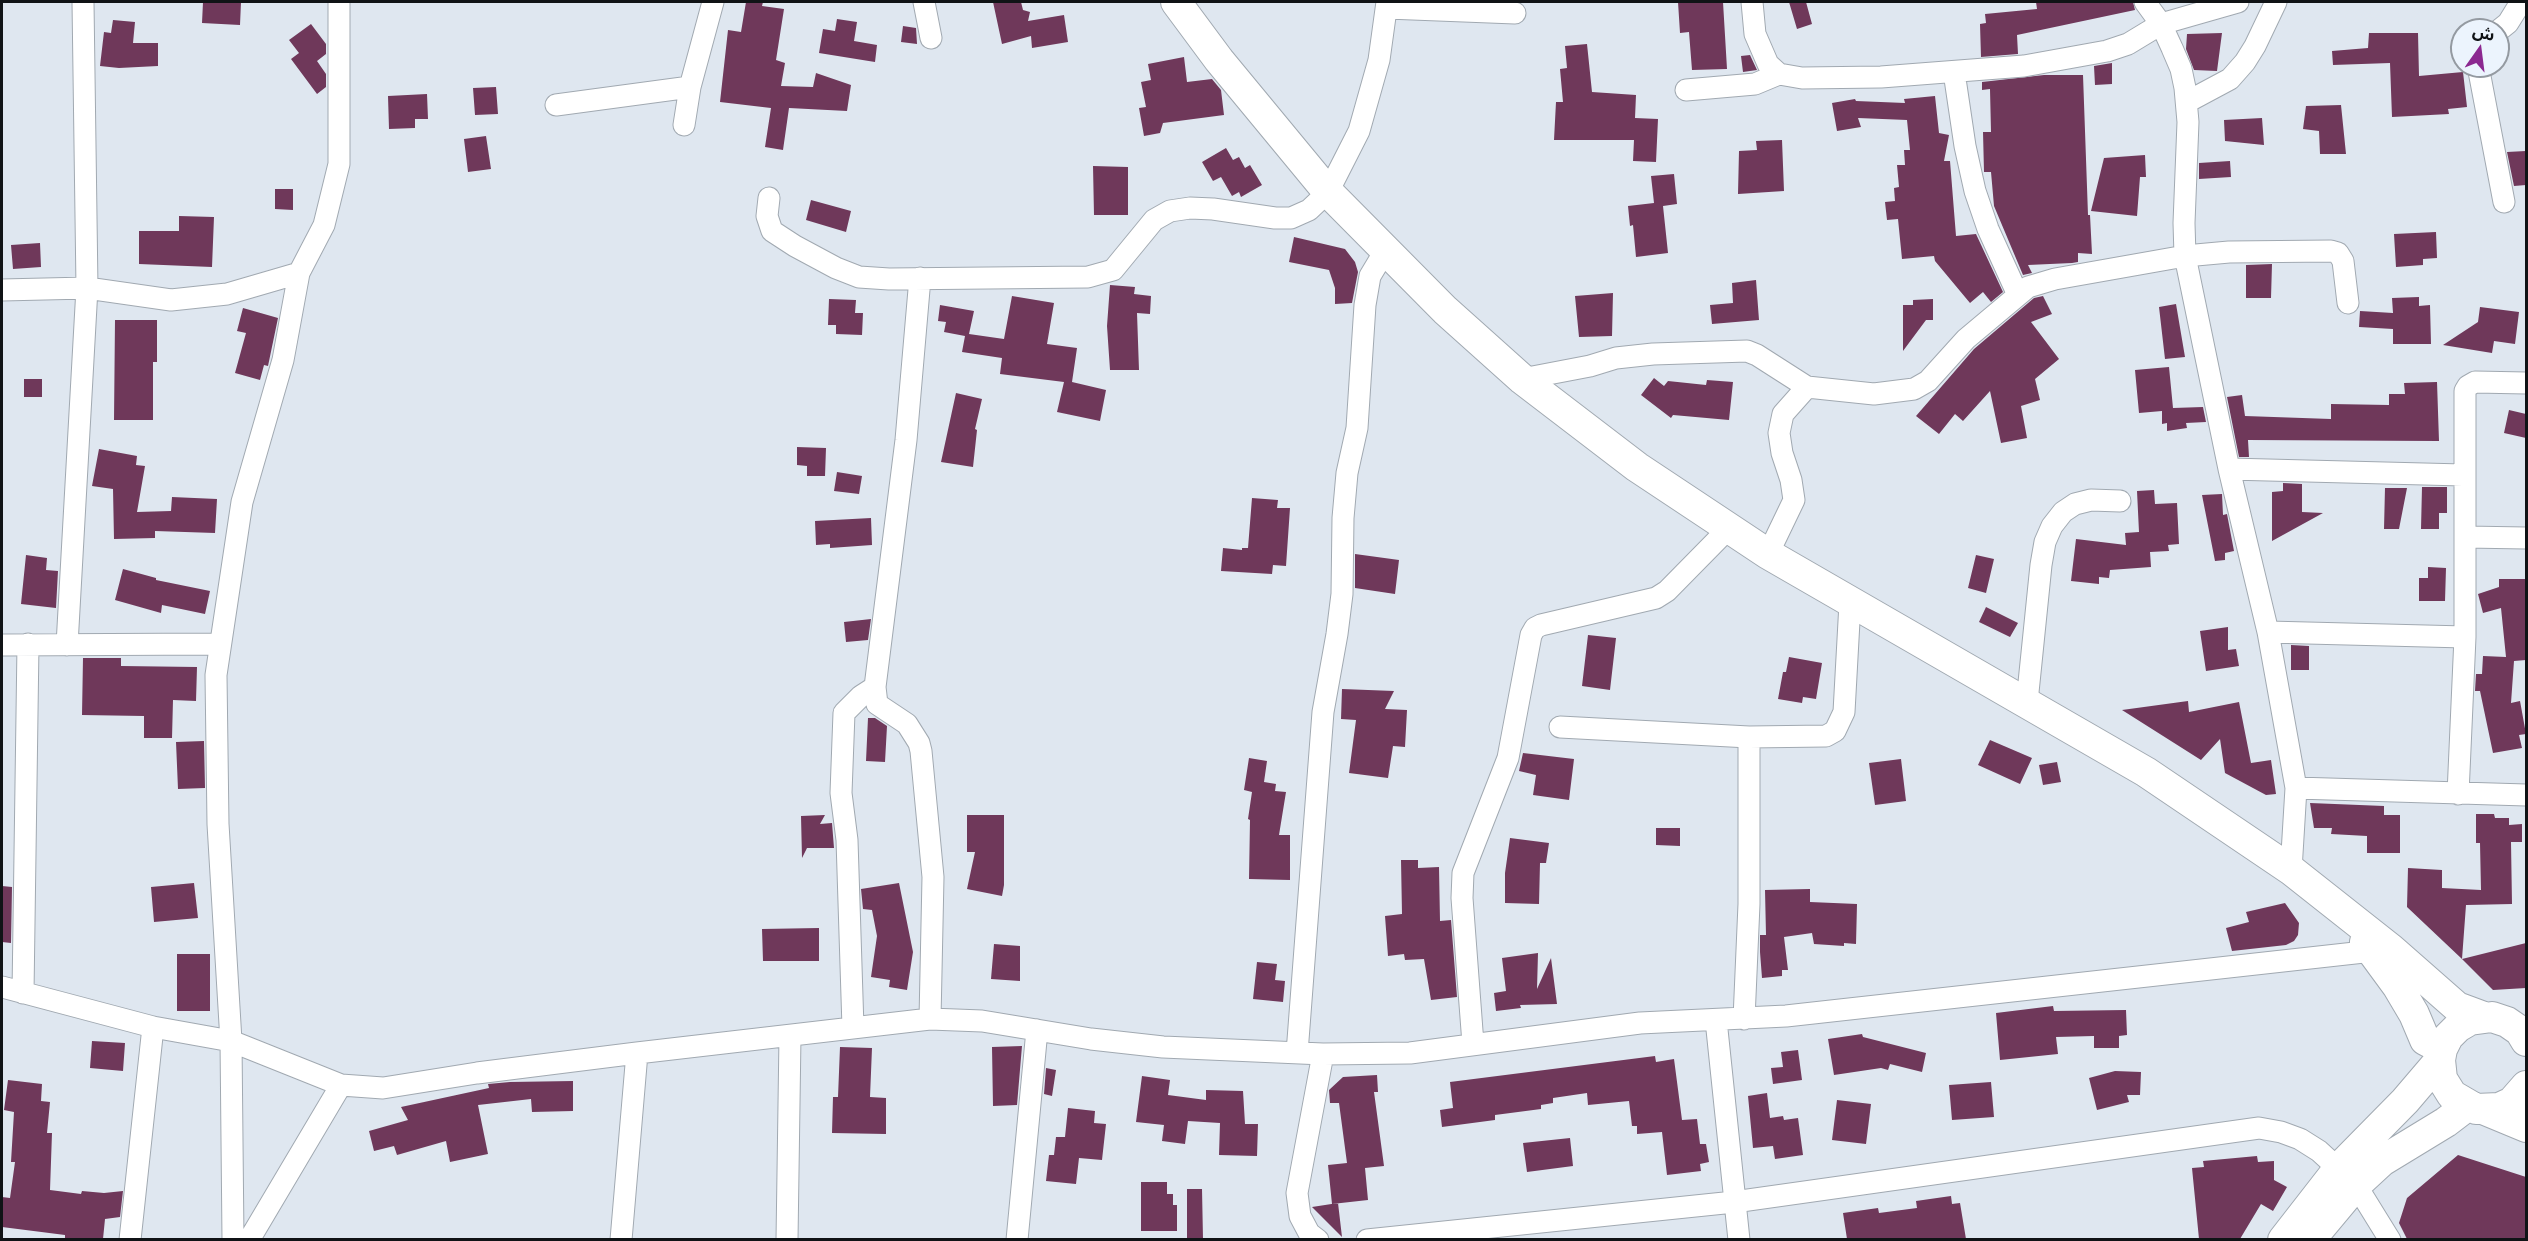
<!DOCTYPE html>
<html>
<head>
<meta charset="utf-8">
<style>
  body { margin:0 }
  #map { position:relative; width:2528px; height:1241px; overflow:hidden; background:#dfe7f0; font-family:"Open Sans","Noto Sans Arabic",sans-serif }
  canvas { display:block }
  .frame { position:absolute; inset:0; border:3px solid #101316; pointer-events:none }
  .north { position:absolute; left:2450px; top:18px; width:60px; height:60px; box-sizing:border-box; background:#ecf4fd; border:2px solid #949aa1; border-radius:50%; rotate:14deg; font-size:16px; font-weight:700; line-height:24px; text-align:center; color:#101316 }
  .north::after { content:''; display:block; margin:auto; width:21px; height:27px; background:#8b2890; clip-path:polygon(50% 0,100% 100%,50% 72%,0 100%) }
</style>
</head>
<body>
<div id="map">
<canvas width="2528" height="1241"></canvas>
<div class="frame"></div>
<div class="north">ش</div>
</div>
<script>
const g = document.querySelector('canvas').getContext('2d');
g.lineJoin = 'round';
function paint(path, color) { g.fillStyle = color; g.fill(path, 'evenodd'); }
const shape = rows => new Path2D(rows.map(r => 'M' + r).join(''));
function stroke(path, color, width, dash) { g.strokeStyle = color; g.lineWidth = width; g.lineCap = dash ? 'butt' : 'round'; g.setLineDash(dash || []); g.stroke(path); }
paint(shape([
  [203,2,241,2,240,25,202,23],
  [746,2,763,2,762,6,784,9,776,60,785,63,781,86,813,87,816,73,851,85,847,111,789,108,783,150,765,147,771,108,720,102,728,30,741,32],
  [993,2,1021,2,1023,10,1030,12,1028,21,1064,15,1068,42,1032,48,1031,36,1002,44],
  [1678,2,1723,2,1727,69,1692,70,1689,32,1680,33],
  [1789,2,1806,2,1812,24,1797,29],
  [2036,2,2133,2,2135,10,2017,35,2018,54,1981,57,1980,24,1986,23,1985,14,2037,9],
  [837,19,857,22,854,41,877,45,875,62,819,53,823,29,835,31],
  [113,20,135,22,133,43,158,43,158,66,119,68,100,66,104,32,111,33],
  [311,24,326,44,326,54,317,61,326,74,326,87,317,94,291,59,299,53,289,40],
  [903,26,916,28,917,44,901,42],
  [2222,33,2217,71,2194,70,2186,49,2187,34],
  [2369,33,2418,33,2419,76,2463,72,2467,107,2448,109,2449,114,2392,117,2390,63,2333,65,2332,51,2368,48],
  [1587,44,1592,92,1636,95,1635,118,1658,119,1656,162,1633,161,1634,140,1554,140,1556,102,1563,102,1560,69,1567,68,1565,46],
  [1750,55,1757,70,1743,72,1741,56],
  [1184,57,1187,82,1212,79,1221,90,1224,115,1163,123,1160,133,1144,136,1139,108,1146,107,1141,82,1151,80,1148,64],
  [2112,63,2112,84,2095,85,2094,66],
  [2044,75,2083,75,2088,215,2090,215,2092,254,2078,253,2078,262,2072,263,2028,265,2032,273,2023,275,1994,206,1991,172,1984,172,1983,132,1991,132,1990,89,1982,90,1982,82],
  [496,87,498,114,475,115,473,88],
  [427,94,428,119,415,119,415,128,389,129,388,96],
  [1935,96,1939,133,1949,135,1944,161,1950,161,1956,236,1976,234,2003,292,1991,302,1983,292,1970,303,1935,261,1934,256,1902,259,1898,219,1887,220,1885,202,1895,201,1894,188,1899,187,1897,165,1905,165,1904,150,1910,150,1907,120,1858,118,1861,127,1837,131,1832,103,1855,99,1856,101,1905,103,1904,99],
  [2341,105,2346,154,2320,154,2319,131,2303,129,2306,106],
  [2262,118,2264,145,2225,141,2224,120],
  [486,136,491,169,468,172,464,139],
  [1782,140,1784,191,1738,194,1739,151,1757,150,1756,141],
  [1226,148,1233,160,1239,157,1245,168,1250,165,1262,185,1241,197,1239,192,1232,196,1221,177,1213,181,1202,162],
  [2526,151,2526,185,2514,186,2507,152],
  [2145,155,2146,177,2140,177,2137,216,2091,211,2104,158],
  [2230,161,2231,177,2199,179,2199,163],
  [1093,166,1128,167,1128,215,1094,215],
  [1674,174,1677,204,1663,206,1668,253,1636,257,1633,225,1630,226,1628,206,1654,203,1651,176],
  [275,189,293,189,293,210,275,209],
  [811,200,851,211,846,232,806,220],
  [179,216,214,217,212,267,139,264,139,231,179,231],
  [2436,232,2437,258,2423,259,2423,265,2396,267,2394,234],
  [1294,237,1345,249,1355,262,1358,272,1352,303,1335,304,1335,288,1329,270,1289,262],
  [40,243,41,267,13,269,11,245],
  [2272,264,2271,298,2246,298,2246,265],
  [1756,280,1759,320,1712,324,1710,305,1733,303,1732,283],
  [1110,285,1135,287,1134,294,1151,296,1150,314,1137,313,1139,370,1110,370,1107,326],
  [1613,293,1612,336,1579,337,1575,296],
  [1012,296,1054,303,1047,344,1077,348,1072,382,1106,390,1100,421,1057,412,1064,382,1000,374,1002,358,962,352,965,336,944,332,946,322,938,321,940,305,974,311,969,334,1004,339],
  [2043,296,2052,314,2031,322,2059,359,2035,379,2040,400,2021,406,2027,438,2001,443,1990,391,1963,421,1955,414,1939,434,1916,416,1974,349,2034,298],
  [2419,297,2419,306,2430,305,2431,344,2393,344,2393,329,2359,327,2360,311,2393,313,2392,298],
  [829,299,856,300,855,313,863,313,862,335,836,334,836,325,828,325],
  [1933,299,1933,320,1926,320,1903,351,1903,305,1913,305,1913,300],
  [2176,304,2185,357,2165,359,2159,307],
  [2480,307,2519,312,2515,344,2494,341,2492,353,2443,345,2478,322],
  [243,308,278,318,268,366,264,365,260,380,235,373,246,333,237,331],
  [115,320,157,320,157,362,153,362,153,420,114,420],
  [2169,367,2173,408,2203,407,2206,422,2186,423,2187,428,2167,431,2167,423,2162,424,2162,411,2139,413,2135,370],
  [1654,378,1664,386,1668,381,1706,385,1707,380,1733,382,1729,420,1673,415,1671,418,1641,395],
  [24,379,42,379,42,397,24,397],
  [2437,382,2439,441,2248,440,2249,457,2239,457,2227,397,2242,395,2245,416,2331,419,2331,404,2389,405,2389,394,2405,394,2404,383],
  [956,393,982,399,975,429,977,430,973,467,941,462],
  [2509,410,2526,414,2526,438,2504,433],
  [797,447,826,448,825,476,807,476,807,466,797,465],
  [99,449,137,456,136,465,145,466,137,512,171,511,172,497,217,499,215,533,155,531,155,538,114,539,113,489,92,486],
  [837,472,862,476,859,494,834,491],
  [2283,483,2302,484,2302,512,2323,513,2272,541,2272,492,2283,491],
  [2422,487,2447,487,2447,513,2439,513,2439,529,2421,529],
  [2385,488,2407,488,2399,529,2384,529],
  [2154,490,2155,504,2177,503,2179,544,2168,545,2169,551,2150,552,2151,567,2110,570,2109,578,2099,577,2099,584,2071,581,2076,539,2126,545,2125,533,2139,532,2137,491],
  [2222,494,2223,515,2227,514,2234,551,2225,553,2225,560,2215,561,2202,495],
  [1252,498,1278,500,1277,508,1290,508,1286,566,1273,565,1272,574,1221,571,1223,548,1242,550,1242,548,1248,548],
  [871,518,872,545,830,548,830,544,816,545,815,521],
  [1355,554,1399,560,1395,594,1355,588],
  [26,555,47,558,46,570,58,571,56,608,21,604],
  [1976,555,1994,559,1986,593,1968,588],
  [2428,567,2446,568,2445,601,2419,601,2419,578,2428,578],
  [123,569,156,578,156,580,210,591,205,614,162,605,161,613,115,600],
  [2499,579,2526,579,2526,660,2514,661,2511,703,2520,701,2526,734,2519,735,2522,748,2493,753,2480,691,2475,691,2476,674,2482,674,2483,656,2506,657,2501,608,2483,613,2478,594,2499,587],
  [1986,607,2018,623,2010,637,1979,622],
  [871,619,868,640,846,642,844,622],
  [2228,627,2228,650,2236,649,2239,666,2206,671,2200,631],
  [1588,635,1616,638,1610,690,1582,686],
  [2291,645,2309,646,2309,670,2291,670],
  [1789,657,1822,663,1816,699,1803,697,1802,703,1778,699,1783,672,1786,672],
  [83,658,121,658,121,666,197,667,196,701,173,700,172,738,144,738,144,716,82,715],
  [1342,689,1394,691,1385,709,1407,710,1405,747,1393,746,1388,778,1349,773,1356,720,1341,719],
  [2188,701,2189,712,2239,702,2251,763,2271,760,2276,794,2266,795,2225,773,2220,739,2201,760,2122,710],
  [868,718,875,718,887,726,885,762,866,761],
  [1990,740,2032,758,2020,784,1978,765],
  [204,741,205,788,178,789,176,742],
  [1523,753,1574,759,1569,800,1533,795,1536,775,1519,771],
  [1249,758,1267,761,1264,782,1276,784,1275,791,1286,792,1279,835,1290,835,1290,880,1249,879,1250,820,1248,819,1252,792,1244,790],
  [1901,759,1906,801,1875,805,1869,763],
  [2057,762,2061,782,2043,785,2039,765],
  [2310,803,2384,806,2384,815,2400,815,2400,853,2367,853,2367,836,2331,834,2332,828,2314,828],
  [2476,814,2494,814,2495,818,2509,818,2509,825,2522,824,2522,842,2511,842,2512,904,2466,905,2462,959,2407,907,2408,868,2442,870,2442,888,2481,890,2480,843,2476,843],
  [825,815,820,824,832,823,834,848,807,848,802,858,801,816],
  [967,815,1004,815,1004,885,1002,896,967,889,975,852,967,852],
  [1656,828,1680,828,1680,846,1656,845],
  [1510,838,1549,843,1546,863,1540,863,1539,904,1505,903,1505,873],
  [1401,860,1418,860,1418,868,1439,867,1440,921,1451,920,1457,997,1431,1000,1424,959,1405,960,1404,954,1388,956,1385,916,1402,914],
  [194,883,198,918,154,922,151,887],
  [899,883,913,952,907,990,889,987,890,980,871,977,877,936,872,910,863,909,861,889],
  [2,886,12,887,11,943,2,942],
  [1810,889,1810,902,1857,904,1856,944,1844,943,1844,946,1814,944,1812,933,1784,937,1788,970,1782,970,1782,976,1762,978,1760,952,1760,935,1766,935,1765,890],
  [2285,903,2299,923,2298,935,2294,941,2286,945,2232,951,2226,928,2249,922,2246,912],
  [819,928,819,961,763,961,762,929],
  [2526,943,2526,988,2493,990,2462,959],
  [994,944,1020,946,1020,981,991,979],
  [1538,953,1537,989,1551,958,1557,1004,1520,1005,1521,1008,1496,1011,1494,993,1506,991,1502,958],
  [177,954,210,954,210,1011,177,1011],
  [1257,962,1277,964,1275,980,1285,981,1283,1002,1253,999],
  [2053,1006,2054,1011,2126,1010,2127,1035,2119,1036,2119,1048,2094,1048,2094,1036,2056,1037,2058,1054,2000,1060,1996,1013],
  [1862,1034,1863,1037,1926,1053,1922,1072,1890,1064,1888,1070,1881,1068,1834,1075,1828,1039],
  [92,1041,125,1043,123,1071,90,1068],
  [1022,1046,1017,1105,993,1106,992,1047],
  [840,1047,872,1048,870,1097,886,1098,886,1134,832,1133,833,1097,838,1097],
  [1798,1050,1802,1080,1773,1084,1771,1068,1783,1067,1781,1052],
  [1655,1056,1656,1062,1674,1059,1682,1120,1697,1119,1700,1144,1706,1144,1709,1162,1700,1164,1701,1171,1667,1175,1662,1132,1637,1134,1637,1126,1632,1126,1629,1101,1588,1105,1587,1093,1553,1098,1553,1103,1541,1105,1541,1109,1495,1115,1495,1120,1442,1127,1440,1110,1453,1108,1450,1082],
  [1046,1068,1056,1070,1052,1096,1044,1094],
  [2115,1071,2141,1072,2140,1095,2127,1095,2129,1102,2097,1110,2089,1078],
  [1377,1075,1378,1092,1374,1092,1384,1166,1365,1168,1368,1200,1332,1204,1328,1165,1347,1163,1339,1103,1330,1103,1329,1090,1343,1077],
  [1142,1076,1170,1080,1168,1095,1206,1100,1206,1090,1243,1091,1245,1124,1258,1124,1257,1156,1219,1155,1220,1123,1188,1121,1185,1144,1162,1141,1164,1125,1136,1122],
  [8,1080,42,1084,41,1101,50,1102,47,1133,52,1133,50,1190,81,1194,82,1191,104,1193,123,1191,120,1217,105,1219,103,1239,65,1239,65,1235,2,1227,2,1197,10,1198,15,1162,11,1162,14,1112,4,1110],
  [573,1081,573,1111,532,1112,531,1099,478,1105,488,1154,450,1162,446,1141,397,1155,394,1146,374,1151,369,1131,408,1120,401,1107,489,1088,488,1084,510,1082],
  [1991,1082,1994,1117,1952,1120,1949,1085],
  [1767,1093,1770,1118,1783,1116,1784,1120,1798,1118,1803,1155,1775,1159,1773,1146,1753,1148,1748,1096],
  [1837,1100,1871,1104,1866,1144,1832,1140],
  [1068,1108,1095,1111,1094,1123,1106,1124,1102,1160,1079,1158,1076,1184,1046,1181,1049,1155,1054,1155,1056,1137,1065,1137],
  [1570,1138,1573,1166,1527,1172,1523,1143],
  [2458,1155,2526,1177,2526,1239,2407,1239,2399,1223,2407,1198],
  [2257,1156,2258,1162,2274,1161,2274,1180,2287,1187,2273,1211,2261,1204,2240,1239,2199,1239,2192,1168,2204,1167,2203,1161],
  [1141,1182,1167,1182,1167,1194,1173,1194,1173,1205,1177,1205,1177,1231,1141,1231],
  [1187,1189,1202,1189,1203,1239,1187,1239],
  [1951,1196,1952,1204,1960,1203,1966,1239,1847,1239,1843,1213,1878,1208,1879,1213,1917,1208,1916,1201],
  [1338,1203,1342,1237,1312,1207]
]), '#6f385a');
const street = shape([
  [924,2,931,38],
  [1752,2,1755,34,1768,64,1779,74,1802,78,1881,77,2024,66,2107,51,2128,44,2161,24,2238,2],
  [2145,2,2161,24,2172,48,2181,69,2185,88,2188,122,2184,223,2185,256,2229,469,2268,632,2296,788,2291,870],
  [1387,8,1515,13],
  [2498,31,2508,23,2521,2],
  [2478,66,2504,202],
  [1954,72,1965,146,1975,191,1988,229,2018,295],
  [1686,90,1755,84,1779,74],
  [2187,102,2230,79,2245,62,2255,46,2276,2],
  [556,105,690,87],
  [684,125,690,87,713,2],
  [769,198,767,216,772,231,795,246,836,268,859,277,889,279,1088,277,1113,270,1154,220,1170,211,1190,208,1213,209,1275,218,1291,218,1309,210,1328,192,1359,131,1379,60,1387,2],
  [920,278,906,440,875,687,877,704,907,724,919,743,921,751,933,877,930,1019],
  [2,290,87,288,171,300,227,294,299,273],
  [1522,379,1590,366,1616,358,1653,354,1747,351,1757,355,1807,387],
  [2229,469,2463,475],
  [2466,537,2526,538],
  [1768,554,1794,500,1791,480,1782,453,1779,433,1783,414,1807,387,1874,394,1914,389,1928,381,1966,339,2028,287,2055,279,2185,256,2229,252,2331,251,2338,253,2343,261,2348,303],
  [2268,632,2465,637],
  [2,645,219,644],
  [67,645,87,288,83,2],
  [2027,702,2041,565,2045,542,2052,526,2063,512,2075,504,2091,500,2120,501],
  [1560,727,1749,737,1826,736,1835,731,1844,712,1850,603],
  [2296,788,2526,795],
  [2458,794,2465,637,2465,391,2468,386,2475,382,2526,383],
  [2,987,153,1027,231,1041,341,1085,383,1088,477,1073,637,1053,930,1019,982,1021,1091,1039,1163,1047,1323,1054,1410,1053,1640,1023,1786,1016,2382,950],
  [23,993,28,644],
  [1744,1019,1749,904,1749,737],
  [1716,1020,1739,1240],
  [853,1028,847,840,841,793,844,713,861,696,875,687],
  [1473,1044,1462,898,1463,873,1508,758,1531,635,1535,628,1541,625,1656,598,1667,591,1728,529],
  [1297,1053,1323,712,1337,634,1342,594,1343,518,1347,473,1357,428,1365,305,1370,276,1385,251],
  [130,1240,153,1027],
  [233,1240,231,1041,218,824,216,675,242,502,283,360,299,273,324,225,339,164,339,2],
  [249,1240,341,1085],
  [621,1240,637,1053],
  [787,1240,790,1036],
  [1017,1240,1037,1030],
  [1318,1240,1309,1233,1300,1216,1297,1193,1323,1054],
  [1367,1240,1734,1202,2259,1128,2281,1132,2300,1139,2319,1151,2356,1185,2390,1240]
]);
const secondary = shape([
  [1176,2,1219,60,1328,192,1445,310,1522,379,1637,467,1768,554,2146,772,2291,870,2391,949,2457,1007,2484,1017],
  [2365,942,2398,987,2414,1014,2425,1040,2442,1049],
  [2526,1041,2520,1031,2507,1022,2492,1017,2470,1020,2458,1027,2448,1037,2442,1049,2440,1060,2442,1079,2452,1095,2476,1109,2499,1108,2512,1102,2526,1086],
  [2485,1110,2526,1127],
  [2283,1240,2339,1168,2405,1101,2440,1060],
  [2310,1240,2356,1185,2382,1161,2446,1122,2467,1106]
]);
stroke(street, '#a1a9b1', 23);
stroke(secondary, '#a1a9b1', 32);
stroke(street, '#fff', 21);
stroke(secondary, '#fff', 30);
</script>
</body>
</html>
